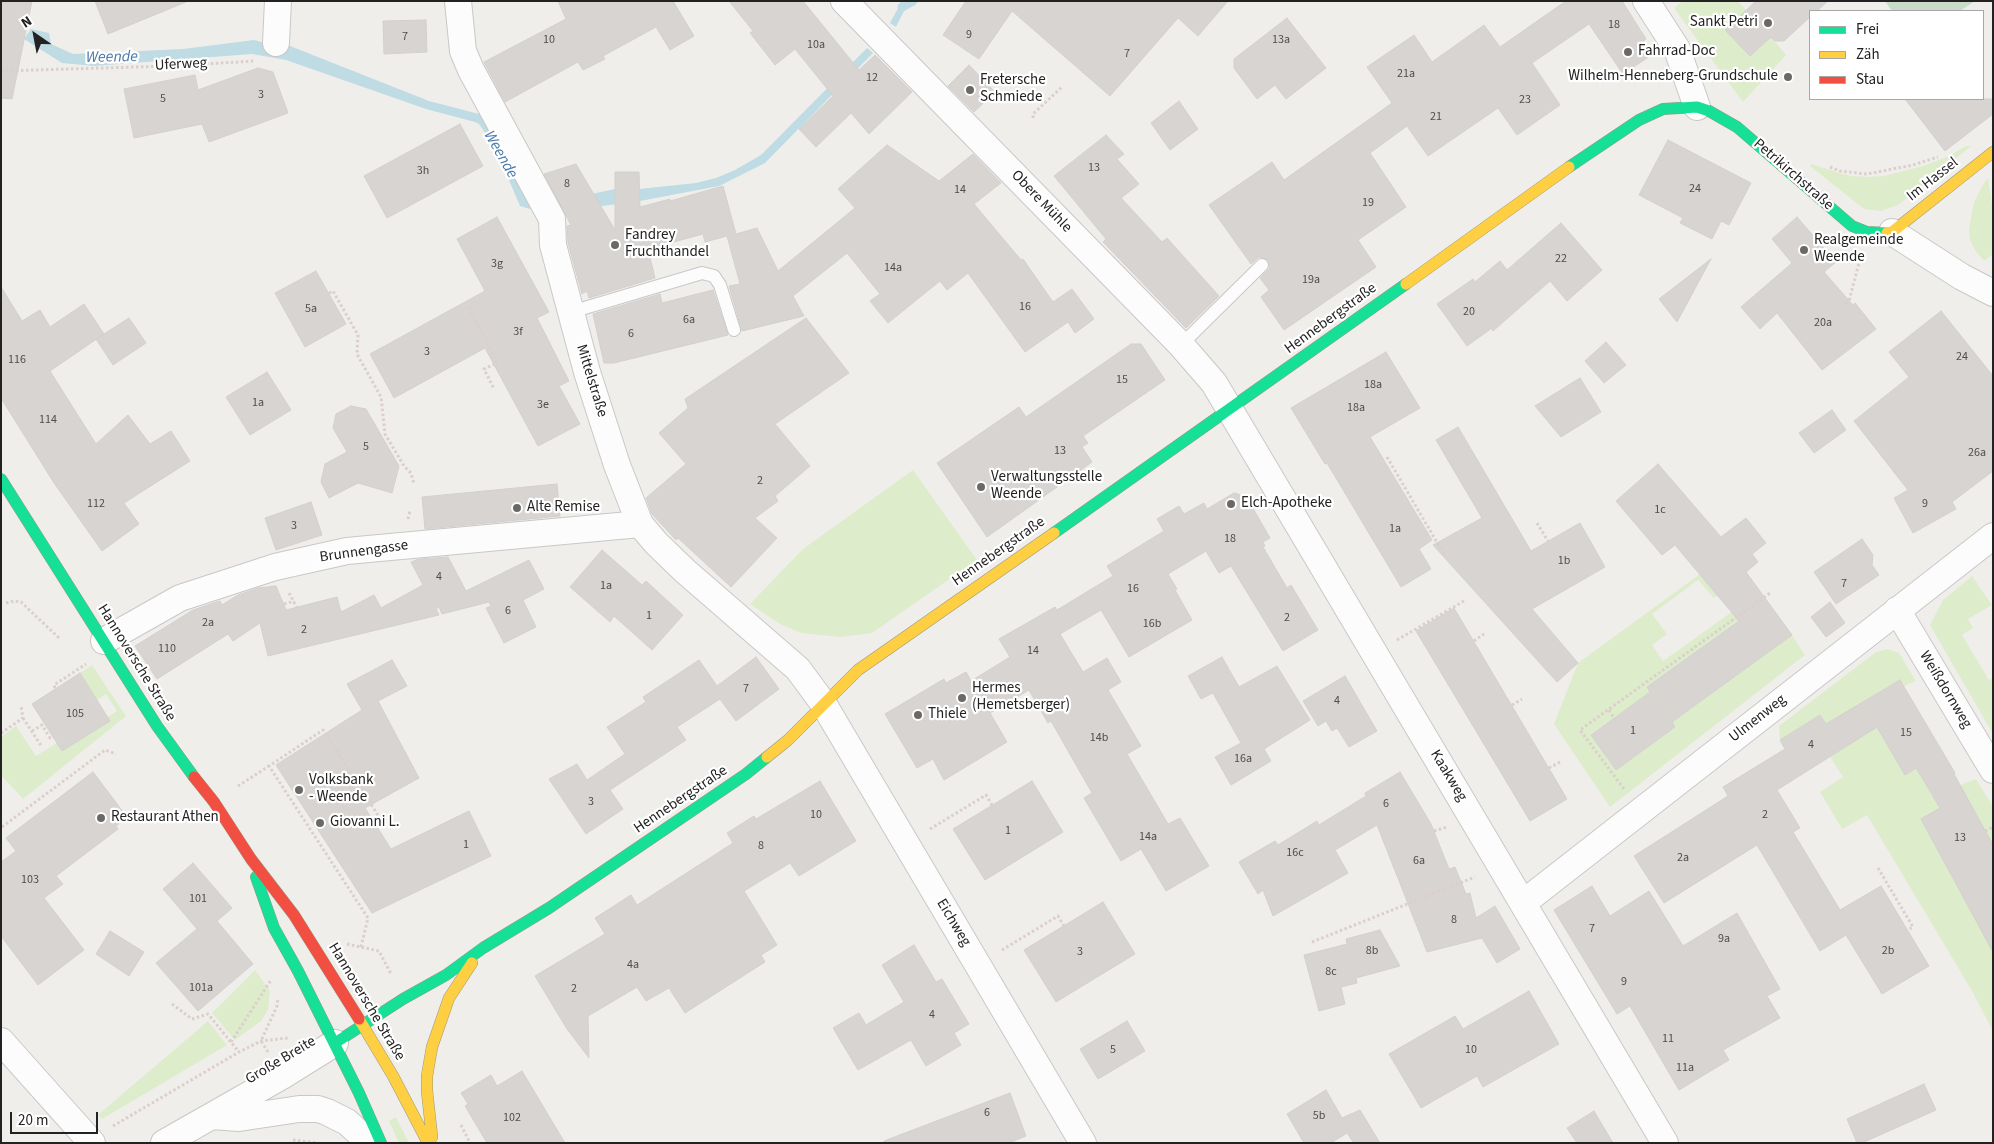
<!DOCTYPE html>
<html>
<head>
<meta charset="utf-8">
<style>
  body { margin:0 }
  #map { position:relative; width:1994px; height:1144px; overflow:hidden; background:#f0eeeb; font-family:"Source Sans 3",sans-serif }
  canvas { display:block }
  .frame { position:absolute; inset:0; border:2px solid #222; pointer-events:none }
  .legend { position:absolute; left:1809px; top:10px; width:175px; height:90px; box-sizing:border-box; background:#fff; border:1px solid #a7a7a7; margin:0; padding:6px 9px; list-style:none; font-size:15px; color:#222 }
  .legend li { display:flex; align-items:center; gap:10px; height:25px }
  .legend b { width:25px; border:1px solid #a7a7a7 }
  .north { position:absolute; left:10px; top:10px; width:50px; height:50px; -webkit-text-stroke:4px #fff; paint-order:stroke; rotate:327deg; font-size:14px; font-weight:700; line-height:20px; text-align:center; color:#222 }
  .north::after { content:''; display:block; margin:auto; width:18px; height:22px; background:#222; clip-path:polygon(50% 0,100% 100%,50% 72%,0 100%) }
  .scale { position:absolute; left:10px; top:1112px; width:88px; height:22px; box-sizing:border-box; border:2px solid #222; border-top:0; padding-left:6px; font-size:15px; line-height:18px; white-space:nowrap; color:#222; -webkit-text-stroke:4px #fff; paint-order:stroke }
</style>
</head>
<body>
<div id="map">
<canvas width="1994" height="1144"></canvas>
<div class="frame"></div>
<ul class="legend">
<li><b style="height:6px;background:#16e098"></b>Frei</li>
<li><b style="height:6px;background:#ffcf43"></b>Zäh</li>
<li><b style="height:6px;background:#f24e42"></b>Stau</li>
</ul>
<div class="north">N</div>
<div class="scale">20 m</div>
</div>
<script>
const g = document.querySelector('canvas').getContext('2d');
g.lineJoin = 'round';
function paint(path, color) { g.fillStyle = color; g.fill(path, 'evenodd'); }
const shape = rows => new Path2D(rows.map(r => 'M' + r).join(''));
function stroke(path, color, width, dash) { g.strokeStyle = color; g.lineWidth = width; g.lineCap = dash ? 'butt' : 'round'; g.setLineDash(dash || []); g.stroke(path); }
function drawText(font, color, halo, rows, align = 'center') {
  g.font = font + ' "Source Sans 3",sans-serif'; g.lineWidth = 4.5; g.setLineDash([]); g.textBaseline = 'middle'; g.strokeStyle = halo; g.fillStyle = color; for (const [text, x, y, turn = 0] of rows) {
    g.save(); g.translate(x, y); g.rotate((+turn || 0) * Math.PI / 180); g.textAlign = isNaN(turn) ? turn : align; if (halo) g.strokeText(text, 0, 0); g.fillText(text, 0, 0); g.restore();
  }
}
paint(shape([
  [1683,1,1738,1,1746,10,1726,30,1750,56,1771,37,1786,55,1743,102,1674,8],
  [1966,146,1971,146,1898,205,1881,211,1864,209,1810,166,1812,164,1839,173,1852,176,1868,177,1884,176,1923,166,1949,156],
  [1988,178,1993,212,1993,254,1984,261,1975,250,1970,240,1969,229,1974,202,1984,183],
  [913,470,977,560,872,633,841,637,801,633,780,624,750,604,803,549],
  [1700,574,1718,595,1714,598,1698,580,1652,614,1667,634,1652,645,1663,661,1733,611,1740,620,1647,687,1650,692,1591,734,1616,770,1675,727,1672,722,1792,635,1805,655,1610,807,1554,724,1578,663],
  [1972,576,1992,605,1968,619,1973,628,1962,635,1989,680,1993,678,1993,734,1930,625,1943,600],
  [1888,649,1899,653,1916,681,1904,686,1900,680,1863,702,1906,774,1916,768,1932,796,1976,779,1993,807,1993,1031,1972,991,1867,815,1842,829,1820,792,1843,777,1830,757,1841,750,1820,715,1780,740,1779,726,1876,652],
  [92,665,126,716,23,799,1,775,1,737,16,726,36,756,57,743,62,751,110,721,108,717,117,711,106,694,97,700,80,673],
  [255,970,270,991,268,1010,261,1021,235,1040,212,1013],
  [208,1021,227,1045,102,1119,98,1115],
  [396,1117,409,1143,399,1143,389,1121]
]), '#ddeccb');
paint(shape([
  [1885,1,1975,1,1960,11,1892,11]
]), '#cadbca');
paint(shape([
  [902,1,909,1,896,27,890,23],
  [31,29,49,33,51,44,73,54,183,49,254,40,266,43,285,44,429,101,479,114,487,118,554,202,615,189,639,189,696,183,716,178,735,170,761,155,867,48,873,53,765,163,719,186,640,201,564,211,540,212,520,206,495,147,479,124,475,122,426,109,286,60,252,54,94,66,62,63,24,39]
]), '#bfdbe3');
stroke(shape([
  [902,7,913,1]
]), '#bfdbe3', 9);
const building = shape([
  [1,1,32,1,12,99,1,98,1,1],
  [95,1,186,1,186,2,108,34,95,1],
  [558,1,673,1,694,36,670,50,656,27,603,56,605,59,583,70,578,62,505,102,484,62,566,19,558,1],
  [729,1,803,1,859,70,875,55,912,92,869,134,851,113,816,147,799,129,833,96,795,49,775,65,750,33,753,31,729,1],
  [966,1,1228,1,1198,36,1178,18,1110,96,1012,11,979,59,943,35,966,1],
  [1566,1,1622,1,1646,39,1641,43,1650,56,1623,74,1589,24,1532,63,1560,105,1517,135,1498,108,1428,156,1407,126,1370,153,1406,207,1358,240,1376,267,1284,330,1261,297,1269,290,1260,278,1270,268,1268,260,1259,257,1251,264,1209,205,1272,162,1284,180,1392,103,1367,67,1414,35,1432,62,1484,25,1500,47,1566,1],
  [1756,1,1828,1,1817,11,1810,11,1810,17,1784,41,1775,41,1771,37,1750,56,1725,30,1756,1],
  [1287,18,1326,68,1286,99,1275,85,1257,99,1234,68,1234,59,1287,18],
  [426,20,427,52,384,54,383,21,426,20],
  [969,65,995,92,974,112,948,86,969,65],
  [258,68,273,72,288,113,209,142,202,124,134,138,124,89,195,75,198,90,258,68],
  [1905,99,1993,99,1993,114,1945,151,1905,99],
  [1179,101,1198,129,1170,150,1151,123,1179,101],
  [460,124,483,166,387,218,364,176,460,124],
  [1106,135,1124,154,1117,159,1139,184,1121,198,1162,242,1167,238,1219,296,1186,328,1103,242,1106,239,1054,176,1106,135],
  [1668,140,1751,183,1729,225,1721,221,1712,239,1680,223,1683,218,1639,195,1668,140],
  [887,145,939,181,973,154,1001,183,974,204,1021,260,1023,259,1053,302,1072,289,1094,319,1075,333,1068,322,1025,352,968,273,947,290,940,281,888,323,870,301,880,294,847,253,793,296,804,316,742,331,729,286,740,284,727,236,705,242,703,234,648,249,655,278,589,298,587,291,582,294,568,243,567,226,571,225,544,174,576,164,615,230,615,172,639,172,640,207,670,199,670,201,723,186,736,234,757,228,778,271,855,208,838,189,887,145],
  [497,217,549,312,537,318,569,381,559,386,580,424,538,446,485,348,394,398,370,354,485,291,457,239,497,217],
  [1797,217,1836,262,1824,272,1853,305,1855,303,1876,329,1822,370,1777,313,1760,329,1741,307,1792,263,1772,239,1797,217],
  [1561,223,1602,270,1567,301,1550,281,1493,331,1492,328,1467,346,1437,304,1473,279,1475,282,1500,261,1507,270,1561,223],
  [1711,259,1677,322,1659,299,1711,259],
  [316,271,346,324,305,347,275,293,316,271],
  [1,287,22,321,40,310,50,327,84,304,104,334,50,371,96,444,128,415,150,444,171,431,190,461,124,503,139,524,102,551,54,483,1,398,1,287],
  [713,290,728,335,614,363,604,363,593,314,660,294,662,303,713,290],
  [1941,311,1993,376,1993,471,1952,502,1956,509,1913,533,1894,498,1908,490,1854,421,1909,377,1889,352,1941,311],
  [129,318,146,343,113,365,96,339,129,318],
  [806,318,849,373,775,424,810,466,775,496,778,501,755,518,777,538,731,587,678,538,676,540,652,514,646,498,686,464,659,433,688,408,685,399,806,318],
  [1606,342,1626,365,1604,383,1585,361,1606,342],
  [1131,344,1141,344,1165,380,1083,436,1088,443,1082,447,1092,462,987,537,937,463,1019,407,1026,417,1131,344],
  [1386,352,1420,408,1370,437,1432,540,1419,549,1431,569,1401,587,1327,463,1325,464,1291,408,1386,352],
  [267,372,291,410,250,435,226,397,267,372],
  [1580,378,1601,412,1561,437,1535,406,1580,378],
  [351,406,366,409,399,466,392,493,358,483,329,498,321,482,325,464,347,452,333,428,336,414,351,406],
  [1832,410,1846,430,1814,453,1799,433,1832,410],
  [1458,427,1531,551,1580,523,1605,567,1532,609,1578,663,1557,682,1433,545,1482,518,1436,440,1458,427],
  [1658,464,1721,537,1746,518,1766,543,1752,554,1758,562,1746,572,1792,635,1672,722,1675,727,1616,770,1591,735,1650,692,1647,687,1739,621,1675,545,1662,555,1616,501,1658,464],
  [557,484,560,516,425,529,422,497,557,484],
  [1234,493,1246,496,1270,538,1263,542,1265,546,1263,547,1287,588,1291,585,1318,630,1283,651,1231,566,1219,573,1206,551,1168,574,1177,589,1175,590,1192,620,1129,657,1101,610,1060,634,1083,672,1107,658,1121,682,1108,690,1141,746,1127,754,1168,824,1180,818,1209,866,1166,891,1141,849,1121,861,1084,798,1092,793,1051,721,1048,723,1029,690,990,713,1007,742,944,780,933,759,917,768,885,714,944,679,946,683,966,672,971,681,1010,657,999,639,1055,607,1057,610,1113,576,1107,566,1164,531,1157,519,1179,506,1184,514,1204,503,1207,509,1234,493],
  [311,502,322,535,276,550,265,518,311,502],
  [1862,539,1873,555,1872,565,1879,575,1836,604,1814,572,1862,539],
  [602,550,642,585,646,581,683,615,652,650,614,616,610,622,570,587,602,550],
  [448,557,466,591,529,560,544,589,523,600,536,627,504,643,486,608,491,606,489,602,442,614,439,607,436,609,439,615,268,656,260,623,233,641,228,634,157,679,135,646,193,610,220,601,222,605,238,595,258,588,276,586,286,610,337,597,341,612,374,595,381,608,423,585,411,562,419,559,448,557],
  [1830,602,1845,623,1826,637,1811,617,1830,602],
  [1454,608,1567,799,1530,821,1416,631,1454,608],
  [756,657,779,689,736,721,720,699,677,727,686,740,610,790,623,809,586,834,549,779,577,764,587,780,625,754,607,727,646,702,643,697,699,660,717,686,756,657],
  [1222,657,1239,687,1277,666,1310,720,1264,749,1271,761,1231,785,1215,757,1241,743,1213,693,1201,699,1188,676,1222,657],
  [392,660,407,686,378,701,419,778,365,808,391,849,469,811,491,856,372,913,276,765,362,710,347,684,392,660],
  [80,673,110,721,62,751,32,704,80,673],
  [1345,676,1377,731,1349,747,1337,728,1332,731,1326,721,1318,726,1303,701,1345,676],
  [1900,680,1955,773,1954,774,1993,845,1993,952,1921,819,1940,808,1916,768,1905,775,1877,727,1777,790,1800,828,1793,832,1840,910,1881,886,1929,966,1882,994,1846,935,1820,951,1757,845,1664,903,1634,856,1728,796,1723,787,1785,749,1780,740,1820,715,1826,724,1900,680],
  [93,772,127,817,116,826,118,829,56,876,63,884,44,898,84,950,38,985,1,936,1,862,16,851,6,838,93,772],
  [1400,772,1431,824,1449,869,1455,867,1466,894,1470,893,1476,918,1495,906,1520,949,1497,963,1482,938,1427,952,1377,825,1335,850,1348,873,1273,916,1263,890,1258,894,1239,862,1275,841,1278,845,1317,821,1319,825,1366,796,1365,793,1400,772],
  [820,781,856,841,799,876,790,863,744,891,777,945,761,955,765,962,685,1013,669,988,646,1001,637,987,588,1016,589,1058,567,1029,535,976,605,934,595,918,631,895,637,905,733,843,727,833,754,816,756,819,820,781],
  [1032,781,1063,832,985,880,953,829,1032,781],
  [193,863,232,908,217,921,253,964,198,1011,156,963,197,929,163,889,193,863],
  [1592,886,1610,916,1649,891,1683,946,1737,913,1780,989,1767,996,1780,1018,1723,1050,1729,1060,1679,1090,1630,1006,1617,1014,1554,910,1592,886],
  [1103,902,1135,954,1056,1002,1024,950,1103,902],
  [1380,930,1400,966,1356,978,1357,983,1341,987,1345,1004,1319,1011,1304,955,1347,944,1346,939,1380,930],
  [110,931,144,952,129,976,96,954,110,931],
  [914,945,936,982,942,979,969,1024,954,1033,961,1045,926,1066,911,1040,858,1070,833,1028,859,1013,866,1025,904,1002,882,965,914,945],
  [1529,991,1559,1044,1483,1087,1477,1076,1421,1108,1389,1054,1455,1016,1463,1029,1529,991],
  [1127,1021,1145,1051,1098,1079,1080,1049,1127,1021],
  [522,1071,565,1143,487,1143,465,1106,468,1104,461,1093,491,1075,497,1086,522,1071],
  [1924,1084,1936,1110,1862,1143,1857,1143,1847,1119,1924,1084],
  [1326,1090,1342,1118,1360,1110,1380,1143,1354,1143,1347,1133,1331,1143,1304,1143,1287,1114,1326,1090],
  [1010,1093,1026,1136,1009,1143,884,1143,884,1141,1010,1093],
  [1594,1111,1613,1143,1577,1143,1567,1128,1594,1111]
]);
paint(building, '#d7d4d2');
stroke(building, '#d3d0cc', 1);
const lane = shape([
  [571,312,702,273,714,276,720,285,734,330],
  [1181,345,1262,265]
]);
const street = shape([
  [458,1,463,51,471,70,552,219,553,245,587,372,617,465,640,524,656,543,685,571,798,669,823,703,1083,1143],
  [844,1,1181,345,1214,383,1665,1143],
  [1646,1,1677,49,1697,107],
  [276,43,278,1],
  [1892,232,1962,277,1993,293],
  [1897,610,1993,770],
  [104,641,180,598,275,567,347,551,640,524],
  [1523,903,1993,536],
  [1,1041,92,1143],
  [212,1116,239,1118,299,1109,318,1109,327,1112,347,1122,370,1143],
  [164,1143,282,1076,335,1043]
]);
const fast = shape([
  [1569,167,1639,120,1663,109,1697,107,1709,111,1737,127,1852,226,1867,232,1887,233],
  [1,479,157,726,194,777],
  [1054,533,1406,284],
  [256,877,274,928,298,971,359,1093,381,1143],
  [335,1043,403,999,446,975,483,948,549,908,746,774,767,757]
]);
const slow = shape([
  [1887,233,1892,232,1993,152],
  [1406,284,1569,167],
  [767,757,788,740,858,670,1054,533],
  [359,1019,393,1076,428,1143],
  [432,1137,427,1091,427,1076,432,1047,449,998,472,963]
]);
const jam = shape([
  [194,777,214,802,251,859,294,915,359,1019]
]);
stroke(lane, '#c9c8c7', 14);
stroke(street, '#c9c8c7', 28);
stroke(fast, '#999a82', 12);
stroke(slow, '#999a82', 12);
stroke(jam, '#999a82', 12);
stroke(shape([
  [1,71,170,66,255,61],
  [1033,118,1033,114,1062,87],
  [1830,167,1840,171,1867,174,1913,165,1938,157],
  [329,293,333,291,358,335,357,354,381,397,385,434,404,466,411,473,414,484],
  [1846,304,1849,301,1860,259],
  [469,307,497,363,484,369,494,389],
  [1387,457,1445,556],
  [408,519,410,511],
  [1537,523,1548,541],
  [289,593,297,608],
  [6,603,14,601,21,602,59,638],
  [284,604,294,601],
  [1397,640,1464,601],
  [1474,641,1484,634],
  [55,688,54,685,86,664],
  [1512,705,1522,699],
  [1609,710,1614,718],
  [23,718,42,747],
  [32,731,42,725,50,738,52,736],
  [1,733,23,718,21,706],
  [1549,768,1560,762],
  [238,786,269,766],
  [1624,789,1580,730,1770,593],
  [2,827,105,750,116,754],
  [930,829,986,795,992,805],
  [1434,831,1447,827],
  [1985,831,1993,827],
  [1878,868,1913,927,1908,930],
  [1312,942,1475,877],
  [347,944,379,951,391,974],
  [361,947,368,918,269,766,323,730,385,826],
  [1002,950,1058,916,1064,926],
  [172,1004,192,1019,208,1014,239,1052],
  [231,1042,271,980],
  [268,1052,261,1041,277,1006,278,998],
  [461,1125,470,1143],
  [113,1126,239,1052,261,1041,288,1038],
  [293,1140,318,1143]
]), '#dccecd', 3, [2.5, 2.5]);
stroke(lane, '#fdfcfc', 12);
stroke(street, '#fdfcfc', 26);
stroke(fast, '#16e098', 11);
stroke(slow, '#ffcf43', 11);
stroke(jam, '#f24e42', 11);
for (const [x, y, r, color] of [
  [1768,23,5,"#6a6968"],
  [1628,52,5,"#6a6968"],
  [1788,77,5,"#6a6968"],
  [970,90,5,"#6a6968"],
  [615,245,5,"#6a6968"],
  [1804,250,5,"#6a6968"],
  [981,487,5,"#6a6968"],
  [1231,504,5,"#6a6968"],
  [517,508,5,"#6a6968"],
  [962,698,5,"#6a6968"],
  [918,715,5,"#6a6968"],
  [299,790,5,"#6a6968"],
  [101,818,5,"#6a6968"],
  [320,823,5,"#6a6968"]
]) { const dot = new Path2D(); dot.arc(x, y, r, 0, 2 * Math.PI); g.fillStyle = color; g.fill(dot); stroke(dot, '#fff', 2); }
drawText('12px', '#4f4e4e', null, [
  ["18",1614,25],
  ["9",969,35],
  ["7",405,37],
  ["10",549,40],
  ["13a",1281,40],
  ["10a",816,45],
  ["7",1127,54],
  ["21a",1406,74],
  ["12",872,78],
  ["3",261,95],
  ["5",163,99],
  ["23",1525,100],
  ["21",1436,117],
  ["13",1094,168],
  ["3h",423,171],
  ["8",567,184],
  ["24",1695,189],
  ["14",960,190],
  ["19",1368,203],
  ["22",1561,259],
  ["3g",497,264],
  ["14a",893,268],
  ["19a",1311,280],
  ["16",1025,307],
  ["5a",311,309],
  ["20",1469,312],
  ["6a",689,320],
  ["20a",1823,323],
  ["3f",518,332],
  ["6",631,334],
  ["3",427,352],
  ["24",1962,357],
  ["116",17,360],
  ["15",1122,380],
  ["18a",1373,385],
  ["1a",258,403],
  ["3e",543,405],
  ["18a",1356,408],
  ["114",48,420],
  ["5",366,447],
  ["13",1060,451],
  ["26a",1977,453],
  ["2",760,481],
  ["112",96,504],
  ["9",1925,504],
  ["1c",1660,510],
  ["3",294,526],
  ["1a",1395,529],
  ["18",1230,539],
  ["1b",1564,561],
  ["4",439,577],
  ["7",1844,584],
  ["1a",606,586],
  ["16",1133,589],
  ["6",508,611],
  ["1",649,616],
  ["2",1287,618],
  ["2a",208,623],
  ["16b",1152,624],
  ["2",304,630],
  ["110",167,649],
  ["14",1033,651],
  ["7",746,689],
  ["4",1337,701],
  ["105",75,714],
  ["1",1633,731],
  ["15",1906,733],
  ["14b",1099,738],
  ["4",1811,745],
  ["16a",1243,759],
  ["3",591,802],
  ["6",1386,804],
  ["10",816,815],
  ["2",1765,815],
  ["1",1008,831],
  ["14a",1148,837],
  ["13",1960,838],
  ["1",466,845],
  ["8",761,846],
  ["16c",1295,853],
  ["2a",1683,858],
  ["6a",1419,861],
  ["103",30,880],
  ["101",198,899],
  ["8",1454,920],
  ["7",1592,929],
  ["9a",1724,939],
  ["8b",1372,951],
  ["2b",1888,951],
  ["3",1080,952],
  ["4a",633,965],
  ["8c",1331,972],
  ["9",1624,982],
  ["101a",201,988],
  ["2",574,989],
  ["4",932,1015],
  ["11",1668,1039],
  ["5",1113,1050],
  ["10",1471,1050],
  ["11a",1685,1068],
  ["6",987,1113],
  ["5b",1319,1116],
  ["102",512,1118]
]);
drawText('15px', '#222', '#fff', [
  ["Sankt Petri",1758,23,"right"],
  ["Fahrrad-Doc",1638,52],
  ["Wilhelm-Henneberg-Grundschule",1778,77,"right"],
  ["Fretersche",980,81],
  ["Schmiede",980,98],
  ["Fandrey",625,236],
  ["Fruchthandel",625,253],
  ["Realgemeinde",1814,241],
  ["Weende",1814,258],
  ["Verwaltungsstelle",991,478],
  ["Weende",991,495],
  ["Elch-Apotheke",1241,504],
  ["Alte Remise",527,508],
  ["Hermes",972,689],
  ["(Hemetsberger)",972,706],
  ["Thiele",928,715],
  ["Volksbank",309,781],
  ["- Weende",309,798],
  ["Restaurant Athen",111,818],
  ["Giovanni L.",330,823]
], 'left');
drawText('15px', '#222', '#fff', [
  ["Uferweg",181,65,-3],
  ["Petrikirchstraße",1793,175,41],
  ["Im Hassel",1933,180,-38],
  ["Obere Mühle",1041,202,46],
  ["Hennebergstraße",1331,319,-36],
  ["Mittelstraße",591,381,73],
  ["Brunnengasse",364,552,-8],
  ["Hennebergstraße",999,552,-35],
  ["Hannoversche Straße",136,663,58],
  ["Weißdornweg",1945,690,59],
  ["Ulmenweg",1758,719,-38],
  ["Kaakweg",1448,776,59],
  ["Hennebergstraße",681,800,-34],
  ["Eichweg",953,923,59],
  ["Hannoversche Straße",366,1002,59],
  ["Große Breite",281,1061,-31]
]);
drawText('italic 16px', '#4a7aab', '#fff', [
  ["Weende",112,58,-1],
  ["Weende",500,155,60]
]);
</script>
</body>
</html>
